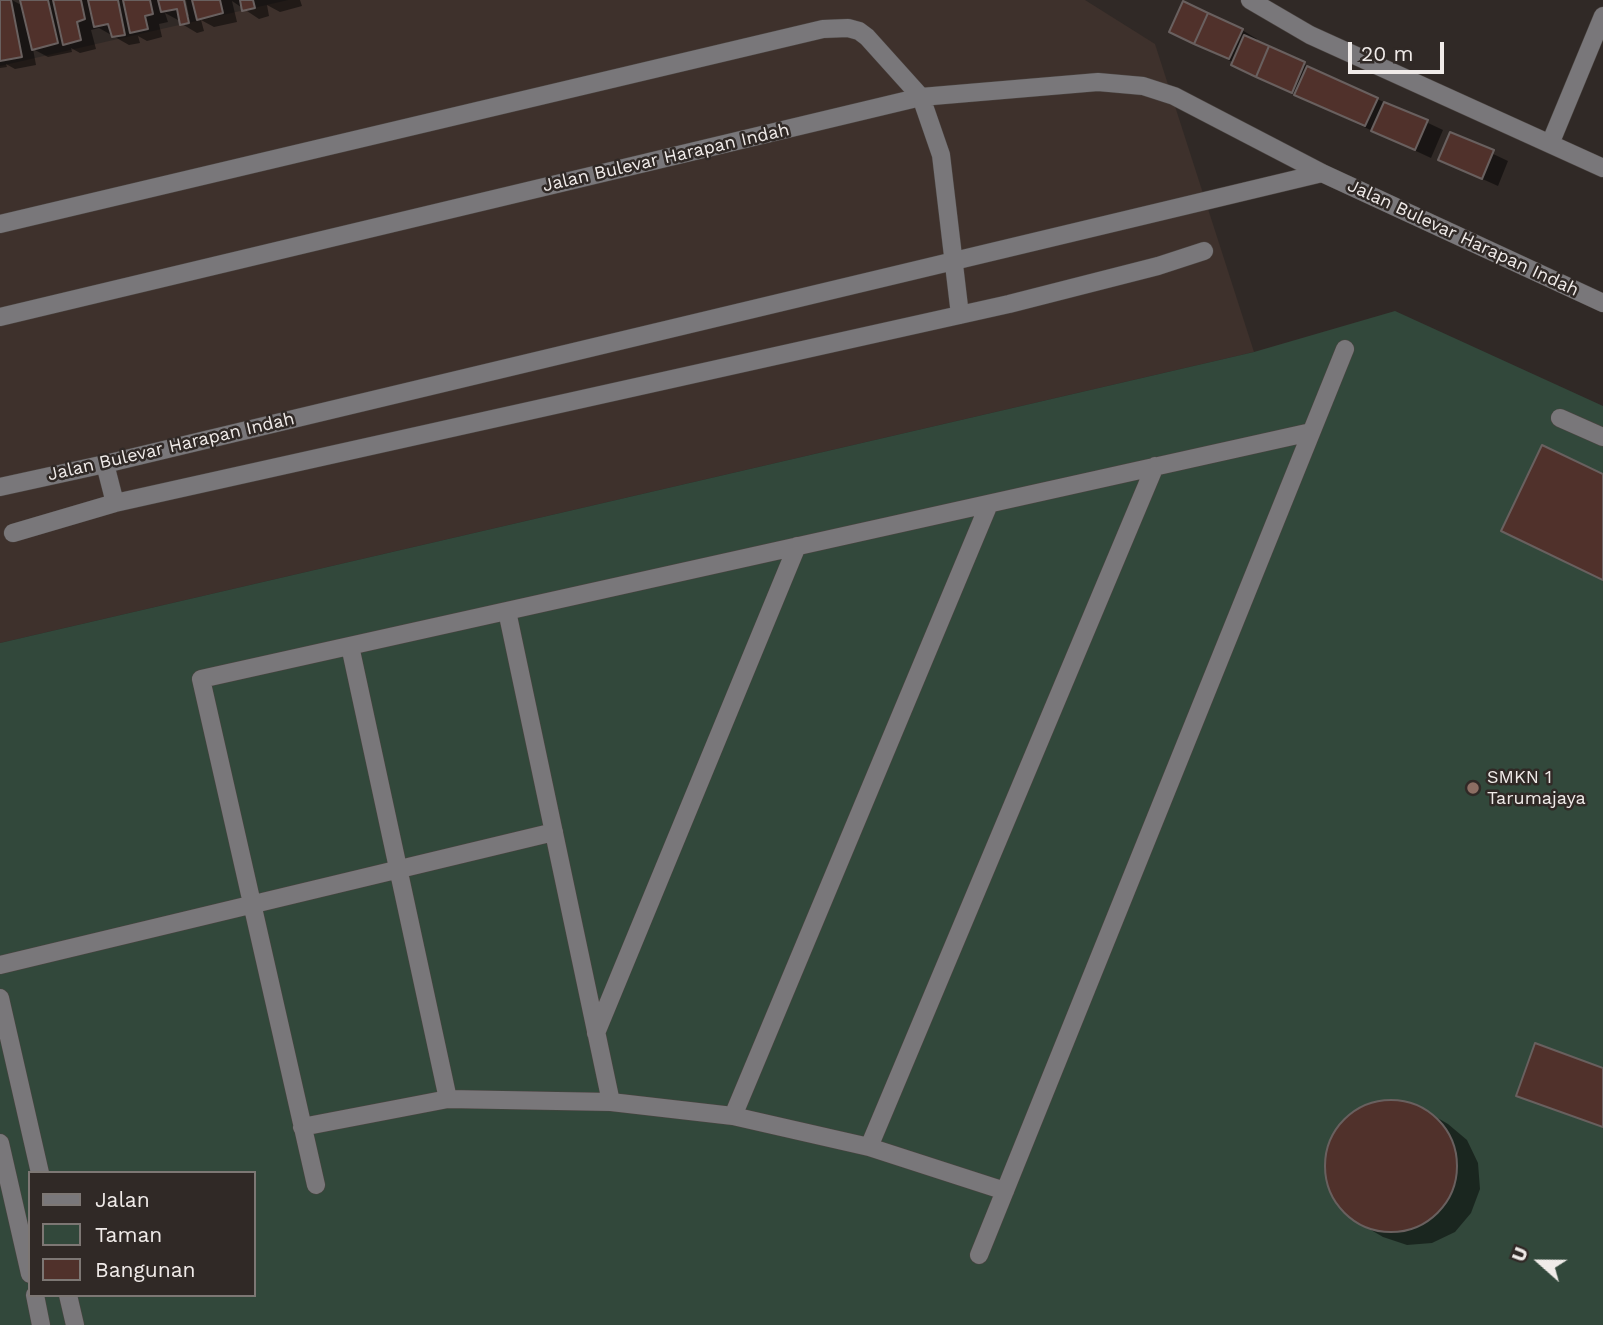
<!DOCTYPE html>
<html>
<head>
<meta charset="utf-8">
<style>
  body { margin:0 }
  #map { position:relative; width:1603px; height:1325px; overflow:hidden; background:#302926; font-family:"Work Sans",sans-serif }
  canvas { display:block }
  .legend { position:absolute; left:28px; top:1171px; width:228px; height:126px; box-sizing:border-box; background:#302926; border:2px solid #7d7774; margin:0; padding:9px 12px; list-style:none; font-size:21px; color:#f0ebe9 }
  .legend li { display:flex; align-items:center; gap:14px; height:35px }
  .legend b { width:35px; border:2px solid #7d7774 }
  .north { position:absolute; left:1505px; top:1227px; width:70px; height:70px; -webkit-text-stroke:5px #302926; paint-order:stroke; rotate:291deg; font-size:19px; font-weight:700; line-height:28px; text-align:center; color:#f0ebe9 }
  .north::after { content:''; display:block; margin:auto; width:24px; height:32px; background:#f0ebe9; clip-path:polygon(50% 0,100% 100%,50% 72%,0 100%) }
  .scale { position:absolute; left:1348px; top:42px; width:96px; height:32px; box-sizing:border-box; border:4px solid #f0ebe9; border-top:0; padding-left:9px; font-size:21px; line-height:24px; white-space:nowrap; color:#f0ebe9; -webkit-text-stroke:5px #302926; paint-order:stroke }
</style>
</head>
<body>
<div id="map">
<canvas width="1603" height="1325"></canvas>
<ul class="legend">
<li><b style="height:9px;background:#79777a"></b>Jalan</li>
<li><b style="height:19px;background:#32483b"></b>Taman</li>
<li><b style="height:19px;background:#50312b"></b>Bangunan</li>
</ul>
<div class="north">U</div>
<div class="scale">20 m</div>
</div>
<script>
const g = document.querySelector('canvas').getContext('2d');
g.lineJoin = 'round';
function paint(path, color) { g.fillStyle = color; g.fill(path, 'evenodd'); }
const shape = rows => new Path2D(rows.map(r => 'M' + r).join(''));
function stroke(path, color, width, dash) { g.strokeStyle = color; g.lineWidth = width; g.lineCap = dash ? 'butt' : 'round'; g.setLineDash(dash || []); g.stroke(path); }
function drawText(font, color, halo, rows, align = 'center') {
  g.font = font + ' "Work Sans",sans-serif'; g.lineWidth = 5; g.setLineDash([]); g.textBaseline = 'middle'; g.strokeStyle = halo; g.fillStyle = color; for (const [text, x, y, turn = 0] of rows) {
    g.save(); g.translate(x, y); g.rotate((+turn || 0) * Math.PI / 180); g.textAlign = isNaN(turn) ? turn : align; if (halo) g.strokeText(text, 0, 0); g.fillText(text, 0, 0); g.restore();
  }
}
paint(shape([
  [288,0,1085,0,1155,44,1254,352,0,643,0,66]
]), '#3e312c');
paint(shape([
  [1395,311,1603,406,1603,1325,0,1325,0,643,1254,352],
  [30,1173,254,1173,254,1295,30,1295]
]), '#32483b');
paint(shape([
  [12,0,23,6,21,0,182,0,186,16,189,16,186,0,300,0,302,6,280,12,267,5,269,16,259,19,232,1,237,22,214,27,201,20,204,31,197,33,182,24,181,19,178,20,165,13,168,22,159,24,162,37,147,41,138,36,140,43,129,45,99,28,91,30,96,49,80,53,71,48,72,52,48,57,33,49,36,65,15,69,6,64,7,67,0,68,0,1],
  [1242,30,1257,39,1256,42,1443,130,1431,158,1312,103,1203,47],
  [1451,134,1508,161,1498,186,1440,160],
  [1400,1102,1424,1110,1448,1124,1467,1140,1478,1163,1480,1189,1471,1213,1455,1232,1432,1243,1407,1245,1383,1237,1359,1223,1340,1206,1328,1183,1327,1158,1335,1134,1352,1115,1375,1104]
]), '#0007');
const building = shape([
  [0,0,11,0,22,57,0,61,0,0],
  [20,0,48,0,58,43,32,50,20,0],
  [53,0,81,0,85,19,77,22,81,40,63,45,53,0],
  [88,0,118,0,125,35,112,37,108,24,94,27,88,0],
  [123,0,150,0,153,14,145,16,148,29,130,33,123,0],
  [158,0,184,0,189,23,180,25,177,9,161,12,158,0],
  [192,0,220,0,223,13,197,20,192,0],
  [240,0,253,0,255,8,242,11,240,0],
  [1183,1,1208,13,1194,44,1169,32,1183,1],
  [1208,13,1243,29,1229,59,1194,44,1208,13],
  [1244,35,1269,46,1256,77,1231,65,1244,35],
  [1269,46,1305,62,1292,93,1256,77,1269,46],
  [1307,66,1378,98,1365,126,1294,95,1307,66],
  [1384,102,1428,120,1415,150,1371,131,1384,102],
  [1450,132,1494,150,1482,179,1438,160,1450,132],
  [1542,445,1603,474,1603,580,1501,531,1542,445],
  [1535,1043,1603,1068,1603,1127,1516,1096,1535,1043],
  '1325 1166a66 66 0 1 1 132 0a66 66 0 1 1-132 0Z'
]);
paint(building, '#50312b');
stroke(building, '#69605f', 2);
const minor = shape([
  [1250,0,1310,35,1603,168],
  [1550,144,1603,16],
  [0,224,823,29,848,28,859,31,867,37,921,97,941,155,960,315],
  [0,317,921,97,1098,82,1143,86,1174,96,1322,173,1603,303],
  [1560,418,1603,437],
  [105,464,115,503,1009,304,1158,266,1204,251],
  [0,487,105,464,1322,173],
  [13,533,115,503],
  [507,611,611,1102],
  [350,646,448,1099],
  [0,965,554,832],
  [0,998,40,1173],
  [596,1033,797,546],
  [733,1116,989,504],
  [302,1127,448,1099,611,1102,733,1116,869,1147,1005,1191],
  [0,1143,30,1274],
  [869,1147,1155,466],
  [316,1185,201,679,1311,432],
  [979,1255,1345,349],
  [35,1295,41,1325],
  [68,1295,75,1325]
]);
stroke(minor, '#4b4441', 19);
stroke(minor, '#79777a', 18);
for (const [x, y, r, color] of [
  [1473,788,7,"#8d6e63"]
]) { const dot = new Path2D(); dot.arc(x, y, r, 0, 2 * Math.PI); g.fillStyle = color; g.fill(dot); stroke(dot, '#302926', 2.5); }
drawText('18px', '#f0ebe9', '#302926', [
  ["Jalan Bulevar Harapan Indah",666,158,-13],
  ["Jalan Bulevar Harapan Indah",1463,238,25],
  ["Jalan Bulevar Harapan Indah",171,447,-13]
]);
drawText('18px', '#f0ebe9', '#302926', [
  ["SMKN 1",1487,778],
  ["Tarumajaya",1487,799]
], 'left');
</script>
</body>
</html>
